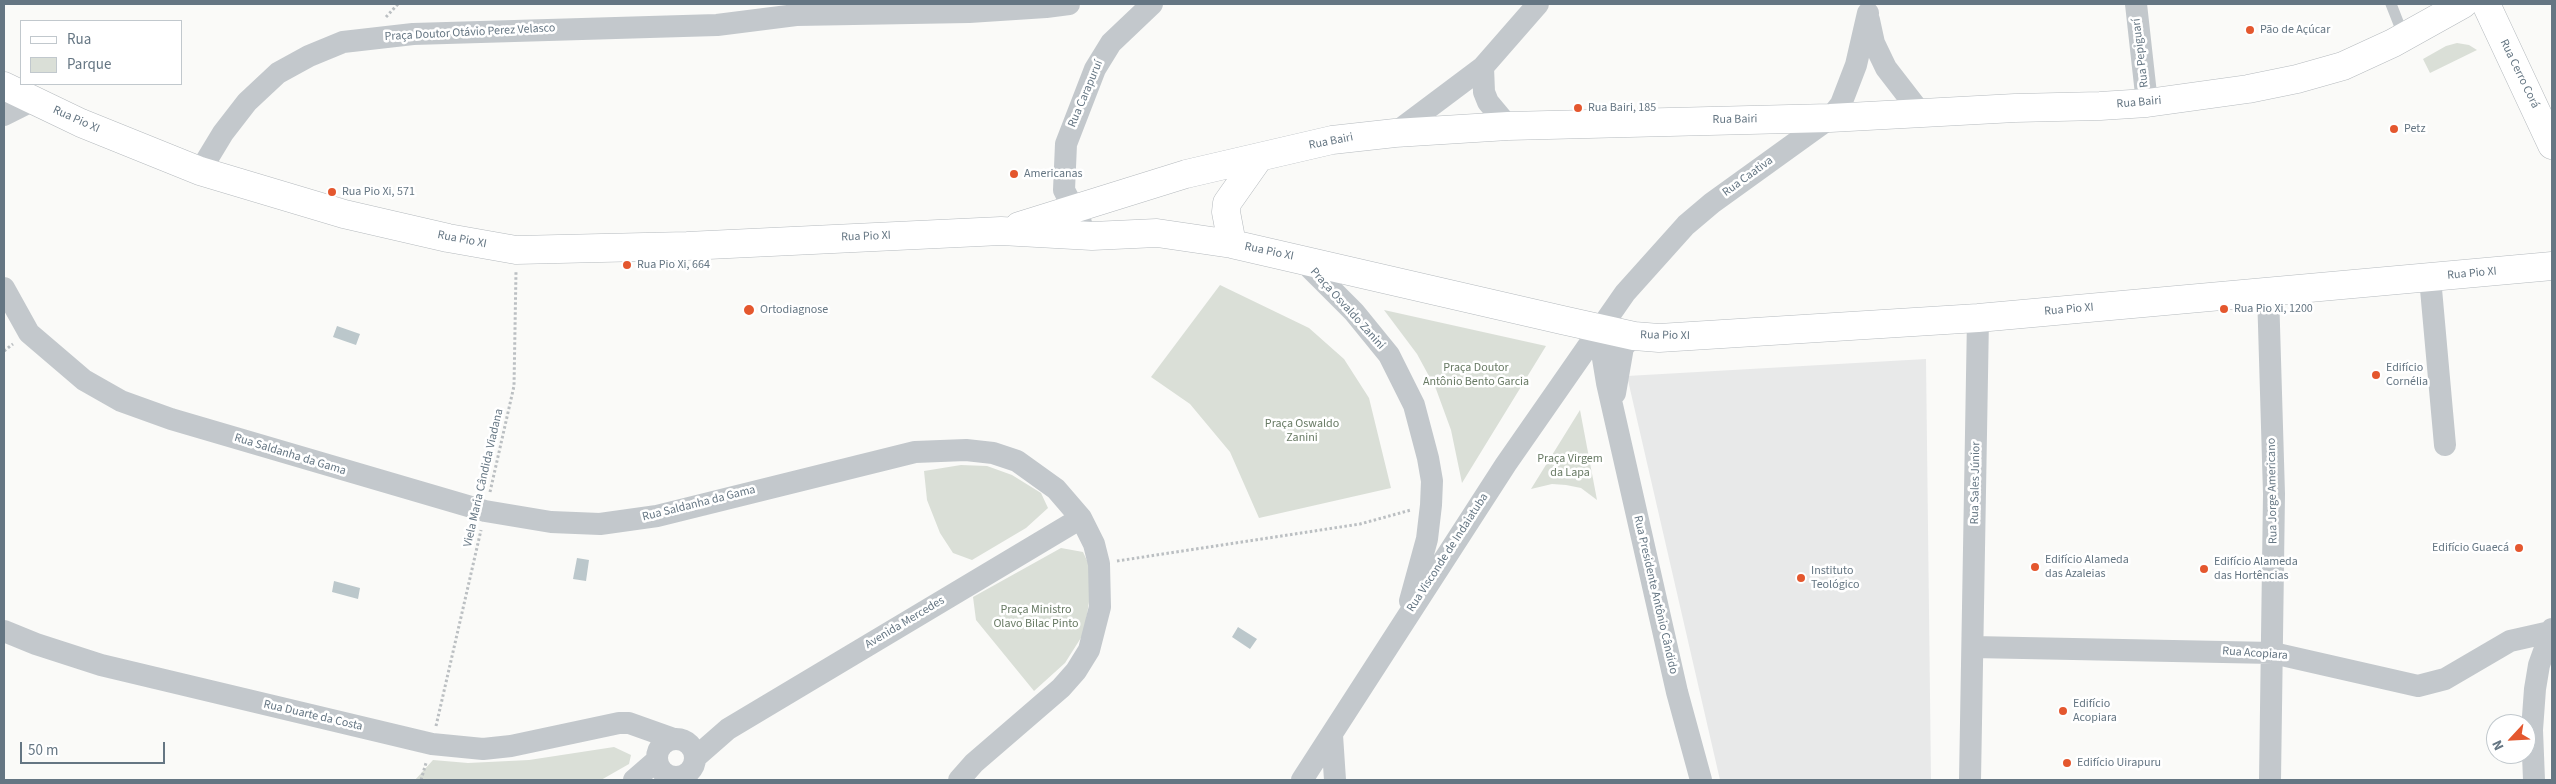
<!DOCTYPE html>
<html>
<head>
<meta charset="utf-8">
<style>
  body { margin:0 }
  #map { position:relative; width:2556px; height:784px; overflow:hidden; background:#fafaf8; font-family:"Source Sans 3",sans-serif }
  canvas { display:block }
  .frame { position:absolute; inset:0; border:5px solid #657683; pointer-events:none }
  .legend { position:absolute; left:20px; top:20px; width:162px; height:65px; box-sizing:border-box; background:#fff; border:1px solid #c1c8cd; margin:0; padding:6px 9px; list-style:none; font-size:15px; color:#657683 }
  .legend li { display:flex; align-items:center; gap:10px; height:25px }
  .legend b { width:25px; border:1px solid #c1c8cd }
  .north { position:absolute; left:2486px; top:714px; width:50px; height:50px; box-sizing:border-box; background:#fff; border:1px solid #c1c8cd; border-radius:50%; rotate:245deg; font-size:14px; font-weight:700; line-height:20px; text-align:center; color:#657683 }
  .north::after { content:''; display:block; margin:auto; width:18px; height:22px; background:#e4572e; clip-path:polygon(50% 0,100% 100%,50% 72%,0 100%) }
  .scale { position:absolute; left:20px; top:742px; width:145px; height:22px; box-sizing:border-box; border:2px solid #657683; border-top:0; padding-left:6px; font-size:15px; line-height:18px; white-space:nowrap; color:#657683; -webkit-text-stroke:4px #fff; paint-order:stroke }
</style>
</head>
<body>
<div id="map">
<canvas width="2556" height="784"></canvas>
<div class="frame"></div>
<ul class="legend">
<li><b style="height:6px;background:#fff"></b>Rua</li>
<li><b style="height:14px;background:#dadfd7"></b>Parque</li>
</ul>
<div class="north">N</div>
<div class="scale">50 m</div>
</div>
<script>
const g = document.querySelector('canvas').getContext('2d');
g.lineJoin = 'round';
function paint(path, color) { g.fillStyle = color; g.fill(path, 'evenodd'); }
const shape = rows => new Path2D(rows.map(r => 'M' + r).join(''));
function stroke(path, color, width, dash) { g.strokeStyle = color; g.lineWidth = width; g.lineCap = dash ? 'butt' : 'round'; g.setLineDash(dash || []); g.stroke(path); }
function drawText(font, color, halo, rows, align = 'center') {
  g.font = font + ' "Source Sans 3",sans-serif'; g.lineWidth = 5; g.setLineDash([]); g.textBaseline = 'middle'; g.strokeStyle = halo; g.fillStyle = color; for (const [text, x, y, turn = 0] of rows) {
    g.save(); g.translate(x, y); g.rotate((+turn || 0) * Math.PI / 180); g.textAlign = isNaN(turn) ? turn : align; if (halo) g.strokeText(text, 0, 0); g.fillText(text, 0, 0); g.restore();
  }
}
paint(shape([
  [1926,359,1931,780,1720,780,1627,376]
]), '#e8e9e9');
paint(shape([
  [2457,43,2469,45,2477,50,2430,73,2423,59,2446,46],
  [1220,285,1309,328,1344,359,1369,398,1391,488,1259,518,1230,452,1190,404,1151,377],
  [1384,310,1546,346,1462,483,1451,430,1436,389,1417,354],
  [1580,410,1597,500,1581,488,1566,485,1552,484,1531,489],
  [961,465,987,466,1012,475,1041,493,1048,508,1026,528,972,560,953,553,940,533,927,500,924,471],
  [1061,548,1083,552,1091,569,1089,602,1084,633,1065,663,1034,691,976,620,973,597],
  [614,747,631,755,629,764,601,780,415,780,433,760,468,763,529,760]
]), '#dadfd7');
paint(shape([
  [337,326,360,334,356,345,333,337],
  [577,558,589,560,586,581,573,579],
  [334,581,360,588,358,599,332,592],
  [1238,627,1257,639,1250,649,1232,637]
]), '#bbc7cb');
const primary = shape([
  [2486,4,2552,145],
  [4,86,81,123,200,171,344,214,448,238,516,250,687,246,1001,231,1092,236,1157,233,1232,244,1562,320,1634,336,1659,338,1978,318,2552,266],
  [1019,226,1186,174,1332,140,1395,133,1508,126,1830,118,2015,108,2100,106,2147,103,2248,89,2297,79,2343,66,2393,43,2463,4],
  [1232,244,1226,212,1227,203,1258,159]
]);
stroke(primary, '#b5babe', 29);
stroke(shape([
  [386,17,398,4],
  [4,351,13,344],
  [490,492,514,386,516,271],
  [1117,561,1360,524,1411,510],
  [436,726,481,530],
  [421,780,426,763]
]), '#bbbfc2', 3, [2.5, 2.5]);
stroke(shape([
  [2391,4,2404,37]
]), '#c3c8cc', 11);
stroke(shape([
  [2136,4,2147,103],
  [1869,20,1874,43,1886,68,1920,112],
  [1483,67,1484,92,1488,102,1508,126],
  [4,115,32,101],
  [1395,133,1483,67,1538,4],
  [200,171,223,133,247,102,278,73,309,56,343,42,413,34,717,25,796,15,969,12,1046,7,1069,4],
  [1081,223,1064,190,1066,144,1095,69,1111,43,1152,4],
  [1301,259,1354,312,1389,355,1414,405,1428,458,1432,481,1431,505,1427,539,1410,601],
  [2430,278,2445,445],
  [4,288,29,333,84,380,121,401,171,419,485,511,551,522,600,524,657,516,915,452,966,450,993,453,1017,461,1056,489,1081,518,1094,544,1099,564,1100,607,1089,650,1076,671,1061,688,974,763,959,780],
  [2268,292,2274,494,2270,780],
  [1598,328,1607,383,1677,692,1701,780],
  [1615,393,1623,347,1634,336],
  [4,631,36,644,101,665,432,744,483,749,511,746,619,723,629,723,674,739],
  [1973,647,2273,653,2418,686,2445,679,2510,641,2550,632],
  [1332,735,1335,780],
  '657 758a19 19 0 1 1 38 0a19 19 0 1 1-38 0Z',
  [696,757,728,729,1081,518],
  [634,780,657,760],
  [1302,780,1506,464,1625,293,1686,225,1712,203,1830,118,1841,104,1856,65,1868,13],
  [1970,780,1978,318],
  [2534,780,2532,730,2535,689,2539,665,2552,629]
]), '#c3c8cc', 22);
stroke(primary, '#fff', 28);
for (const [x, y, r, color] of [
  [2250,30,5,"#e4572e"],
  [1578,108,5,"#e4572e"],
  [2394,129,5,"#e4572e"],
  [1014,174,5,"#e4572e"],
  [332,192,5,"#e4572e"],
  [627,265,5,"#e4572e"],
  [2224,309,5,"#e4572e"],
  [749,310,6,"#e4572e"],
  [2376,375,5,"#e4572e"],
  [2519,548,5,"#e4572e"],
  [2035,567,5,"#e4572e"],
  [2204,569,5,"#e4572e"],
  [1801,578,5,"#e4572e"],
  [2063,711,5,"#e4572e"],
  [2067,763,5,"#e4572e"]
]) { const dot = new Path2D(); dot.arc(x, y, r, 0, 2 * Math.PI); g.fillStyle = color; g.fill(dot); stroke(dot, '#fff', 2); }
drawText('12px', '#657683', '#fff', [
  ["Pão de Açúcar",2260,30],
  ["Rua Bairi, 185",1588,108],
  ["Petz",2404,129],
  ["Americanas",1024,174],
  ["Rua Pio Xi, 571",342,192],
  ["Rua Pio Xi, 664",637,265],
  ["Rua Pio Xi, 1200",2234,309],
  ["Ortodiagnose",760,310],
  ["Edifício",2386,368],
  ["Cornélia",2386,382],
  ["Edifício Guaecá",2509,548,"right"],
  ["Edifício Alameda",2045,560],
  ["das Azaleias",2045,574],
  ["Edifício Alameda",2214,562],
  ["das Hortências",2214,576],
  ["Instituto",1811,571],
  ["Teológico",1811,585],
  ["Edifício",2073,704],
  ["Acopiara",2073,718],
  ["Edifício Uirapuru",2077,763]
], 'left');
drawText('12px', '#657683', '#fff', [
  ["Praça Doutor Otávio Perez Velasco",470,33,-3],
  ["Rua Pepiguarí",2141,53,-97],
  ["Rua Cerro Corá",2519,74,64],
  ["Rua Carapuruí",1086,94,-67],
  ["Rua Bairi",2139,103,-5],
  ["Rua Pio XI",76,120,24],
  ["Rua Bairi",1735,120,-1],
  ["Rua Bairi",1331,142,-11],
  ["Rua Caativa",1748,177,-36],
  ["Rua Pio XI",866,237,-2],
  ["Rua Pio XI",462,240,11],
  ["Rua Pio XI",1269,252,12],
  ["Rua Pio XI",2472,274,-5],
  ["Praça Osvaldo Zanini",1347,309,48],
  ["Rua Pio XI",2069,310,-5],
  ["Rua Pio XI",1665,336,1],
  ["Rua Saldanha da Gama",290,455,17],
  ["Viela Maria Cândida Viadana",484,478,-77],
  ["Rua Sales Júnior",1976,483,-89],
  ["Rua Jorge Americano",2273,491,-91],
  ["Rua Saldanha da Gama",699,504,-14],
  ["Rua Visconde de Indaiatuba",1448,553,-57],
  ["Rua Presidente Antônio Cândido",1655,595,77],
  ["Avenida Mercedes",905,623,-31],
  ["Rua Acopiara",2255,654,4],
  ["Rua Duarte da Costa",313,716,13]
]);
drawText('12px', '#687a64', '#fff', [
  ["Praça Doutor",1476,368],
  ["Antônio Bento Garcia",1476,382],
  ["Praça Oswaldo",1302,424],
  ["Zanini",1302,438],
  ["Praça Virgem",1570,459],
  ["da Lapa",1570,473],
  ["Praça Ministro",1036,610],
  ["Olavo Bilac Pinto",1036,624]
]);
</script>
</body>
</html>
